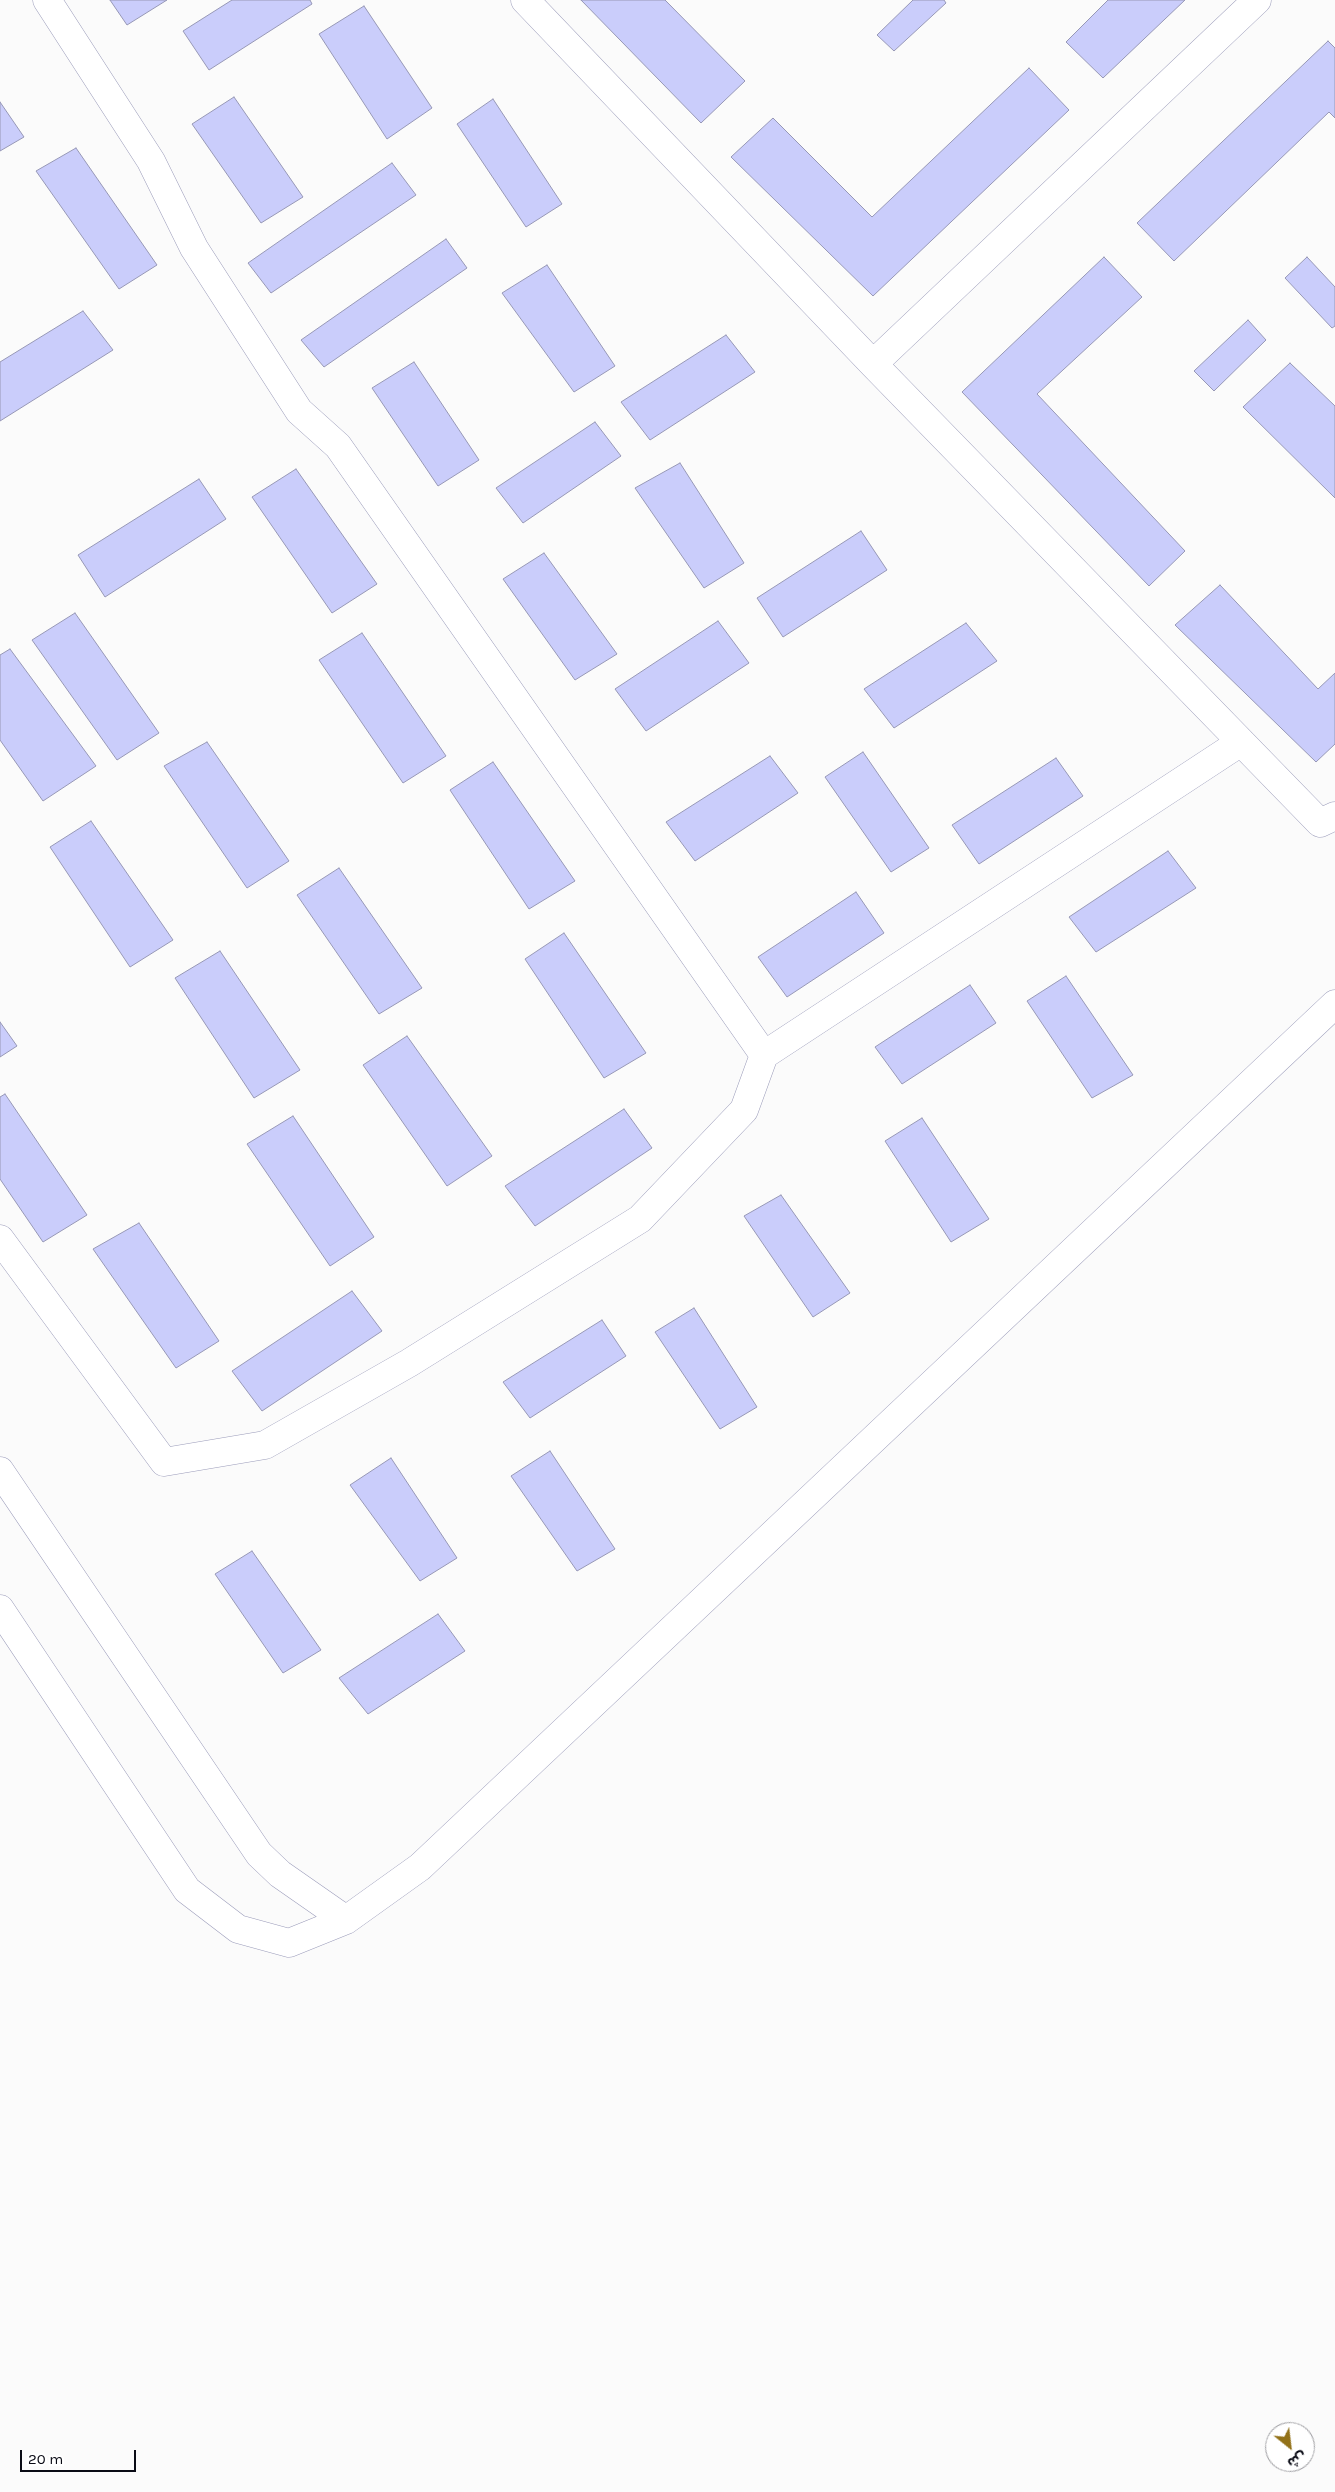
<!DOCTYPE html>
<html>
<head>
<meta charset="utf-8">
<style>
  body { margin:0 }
  #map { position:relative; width:1335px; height:2492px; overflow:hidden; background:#fbfbfb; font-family:Karla,"Noto Sans Arabic",sans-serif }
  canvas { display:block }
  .north { position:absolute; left:1265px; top:2422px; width:50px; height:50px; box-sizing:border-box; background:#fff; border:1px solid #9d9da1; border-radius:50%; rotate:151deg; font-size:14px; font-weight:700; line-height:20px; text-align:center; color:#0a0b15 }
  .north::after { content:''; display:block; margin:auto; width:18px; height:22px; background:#927118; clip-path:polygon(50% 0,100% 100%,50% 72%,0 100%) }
  .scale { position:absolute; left:20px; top:2450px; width:116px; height:22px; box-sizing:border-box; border:2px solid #0a0b15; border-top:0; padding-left:6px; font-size:15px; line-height:18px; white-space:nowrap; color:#0a0b15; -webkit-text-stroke:4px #fff; paint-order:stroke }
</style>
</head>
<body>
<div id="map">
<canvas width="1335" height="2492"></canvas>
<div class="north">ش</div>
<div class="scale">20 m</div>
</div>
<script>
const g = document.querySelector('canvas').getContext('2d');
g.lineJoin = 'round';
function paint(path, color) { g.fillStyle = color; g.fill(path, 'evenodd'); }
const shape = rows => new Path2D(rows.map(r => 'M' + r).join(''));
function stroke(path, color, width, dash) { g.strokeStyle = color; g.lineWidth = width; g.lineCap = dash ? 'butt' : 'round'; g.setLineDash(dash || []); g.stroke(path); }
const building = shape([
  [110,0,167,0,127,25,110,0],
  [232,0,310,0,312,4,209,70,183,31,232,0],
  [581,0,665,0,745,81,701,123,581,0],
  [913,0,944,0,946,3,894,51,877,35,913,0],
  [1108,0,1185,0,1103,78,1066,42,1108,0],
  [364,6,432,108,387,139,319,34,364,6],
  [1328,41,1335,48,1335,118,1329,112,1174,261,1137,223,1328,41],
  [1029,68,1069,110,873,296,731,157,773,118,872,217,1029,68],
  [234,97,303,197,261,223,192,124,234,97],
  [493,99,562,204,526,227,457,124,493,99],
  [0,102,24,137,0,151,0,102],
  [76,148,157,265,119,289,36,171,76,148],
  [392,163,416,195,271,293,248,263,392,163],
  [446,239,467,268,324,367,301,340,446,239],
  [1104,257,1142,297,1037,394,1185,551,1149,586,962,392,1104,257],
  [1307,257,1335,287,1335,326,1332,328,1285,278,1307,257],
  [547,265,615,366,574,392,502,293,547,265],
  [83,311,113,350,0,421,0,362,83,311],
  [1248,320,1266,340,1214,391,1194,371,1248,320],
  [726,335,755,372,650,440,621,402,726,335],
  [414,362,479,460,438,486,372,388,414,362],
  [1290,363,1335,406,1335,498,1243,407,1290,363],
  [595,422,621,456,523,523,496,488,595,422],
  [680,463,744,563,704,588,635,488,680,463],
  [296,469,377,584,332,613,252,497,296,469],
  [199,479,226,519,105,597,78,555,199,479],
  [861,531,887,570,783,637,757,598,861,531],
  [544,553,617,654,575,680,503,579,544,553],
  [1220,585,1318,689,1335,673,1335,744,1316,762,1175,625,1220,585],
  [75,613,159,733,117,760,32,640,75,613],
  [718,621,749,663,646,731,615,689,718,621],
  [966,623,997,661,894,728,864,689,966,623],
  [362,633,446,756,403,783,319,660,362,633],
  [10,649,96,766,43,801,0,740,0,655,10,649],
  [207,742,289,861,247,888,164,766,207,742],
  [863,752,929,848,891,872,825,777,863,752],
  [770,756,798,793,695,861,666,822,770,756],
  [1056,758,1083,796,979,864,952,825,1056,758],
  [493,762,575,881,529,909,450,790,493,762],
  [91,821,173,940,130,967,50,847,91,821],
  [1168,851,1196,888,1096,952,1069,917,1168,851],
  [339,868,422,988,379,1014,297,895,339,868],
  [856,892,884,933,787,997,758,957,856,892],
  [564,933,646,1053,604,1078,525,959,564,933],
  [220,951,300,1070,254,1098,175,978,220,951],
  [1066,976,1133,1075,1092,1098,1027,1001,1066,976],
  [970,985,996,1023,902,1084,875,1047,970,985],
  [0,1022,17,1046,0,1057,0,1022],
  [407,1036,492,1156,447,1186,363,1065,407,1036],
  [5,1094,87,1215,43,1242,0,1179,0,1097,5,1094],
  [624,1109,652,1148,535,1226,505,1186,624,1109],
  [293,1116,374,1237,330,1266,247,1144,293,1116],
  [922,1118,989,1219,951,1242,885,1141,922,1118],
  [781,1195,850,1293,813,1317,744,1216,781,1195],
  [139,1223,219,1341,176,1368,93,1249,139,1223],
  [352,1291,382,1331,262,1411,232,1371,352,1291],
  [694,1308,757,1407,720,1429,655,1332,694,1308],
  [602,1320,626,1356,530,1418,503,1382,602,1320],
  [550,1451,615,1549,577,1571,511,1476,550,1451],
  [391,1458,457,1558,420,1581,350,1485,391,1458],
  [252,1551,321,1650,283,1673,215,1574,252,1551],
  [438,1614,465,1651,368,1714,339,1678,438,1614]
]);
paint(building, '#cacdfb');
stroke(building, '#9798b6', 1);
const minor = shape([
  [525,0,873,364,1320,823,1335,816],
  [873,364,1257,0],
  [764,1055,1241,742],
  [0,1239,164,1462,265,1445,409,1363,640,1219,744,1110,764,1055,338,446,299,411,194,248,151,161,47,0],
  [0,1471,259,1854,280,1874,346,1920],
  [0,1609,187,1890,238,1929,289,1943,346,1920,420,1867,1335,1004]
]);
stroke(minor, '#9b9cba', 29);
stroke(minor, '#fff', 28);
</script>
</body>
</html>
